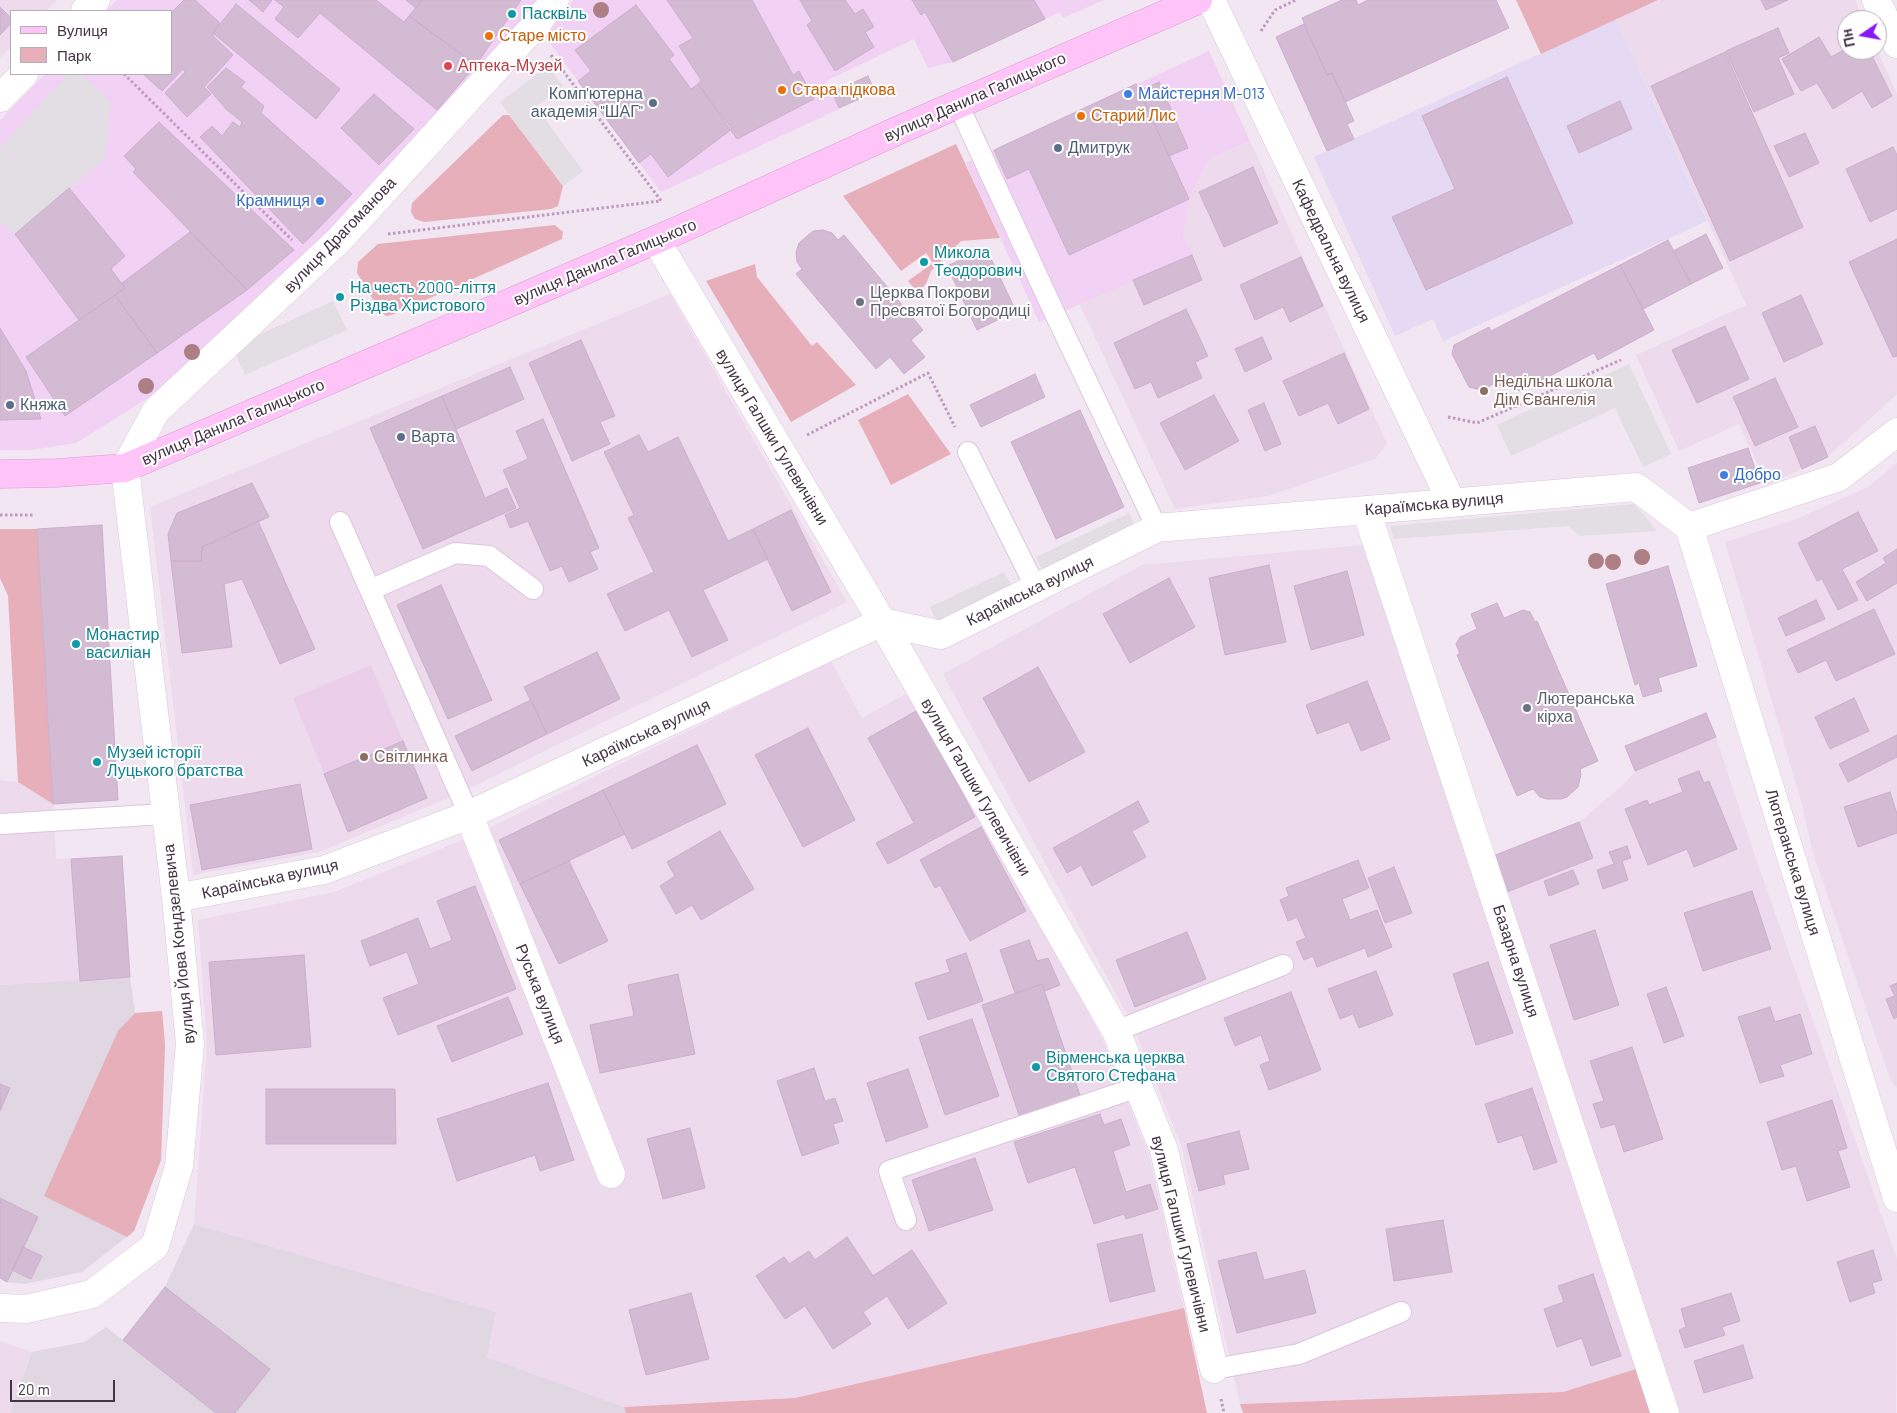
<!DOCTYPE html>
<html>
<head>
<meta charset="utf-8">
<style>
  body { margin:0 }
  #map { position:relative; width:1897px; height:1413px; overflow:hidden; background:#f2e6f2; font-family:Barlow,sans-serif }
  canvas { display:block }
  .legend { position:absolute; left:10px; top:10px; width:162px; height:65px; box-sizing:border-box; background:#fff; border:1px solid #b4aeb5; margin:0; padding:6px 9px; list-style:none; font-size:15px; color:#443545 }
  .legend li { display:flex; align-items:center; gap:10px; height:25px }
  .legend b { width:25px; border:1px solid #b4aeb5 }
  .north { position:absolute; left:1837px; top:10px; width:50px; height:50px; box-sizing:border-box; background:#fff; border:1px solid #b4aeb5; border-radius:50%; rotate:258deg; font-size:14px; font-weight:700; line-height:20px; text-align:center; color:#443545 }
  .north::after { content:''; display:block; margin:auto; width:18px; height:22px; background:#8619f6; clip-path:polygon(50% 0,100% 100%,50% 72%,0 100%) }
  .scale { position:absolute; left:10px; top:1380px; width:105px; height:22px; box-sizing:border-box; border:2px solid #443545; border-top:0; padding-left:6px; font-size:15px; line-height:18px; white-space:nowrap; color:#443545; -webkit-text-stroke:4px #fff; paint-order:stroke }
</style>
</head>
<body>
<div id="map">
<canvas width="1897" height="1413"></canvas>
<ul class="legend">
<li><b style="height:6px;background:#fec4f8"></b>Вулиця</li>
<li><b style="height:14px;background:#e6afba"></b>Парк</li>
</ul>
<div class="north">Пн</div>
<div class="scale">20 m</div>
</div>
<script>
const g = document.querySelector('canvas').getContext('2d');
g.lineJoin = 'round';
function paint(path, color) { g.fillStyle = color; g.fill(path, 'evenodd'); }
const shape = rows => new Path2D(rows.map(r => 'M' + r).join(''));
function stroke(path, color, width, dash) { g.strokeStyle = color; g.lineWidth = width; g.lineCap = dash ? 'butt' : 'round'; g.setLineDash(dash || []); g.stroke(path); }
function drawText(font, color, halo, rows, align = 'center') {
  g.font = font + ' Barlow,sans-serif'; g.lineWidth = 4; g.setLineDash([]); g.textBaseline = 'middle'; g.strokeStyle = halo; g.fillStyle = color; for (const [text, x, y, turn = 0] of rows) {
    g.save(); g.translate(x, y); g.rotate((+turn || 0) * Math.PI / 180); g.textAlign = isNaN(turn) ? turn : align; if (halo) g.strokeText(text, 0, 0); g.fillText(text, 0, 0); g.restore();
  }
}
paint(shape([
  [0,0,57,0,46,11,11,11,11,47,0,58],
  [1658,0,1855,0,1864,20,1847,20,1847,50,1877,50,1897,94,1897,394,1828,457,1767,485,1739,424,1679,451,1636,355,1746,305,1616,19],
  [1250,141,1387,444,1375,459,1268,496,1175,509,1079,303,1191,256,1183,236,1189,199,1209,159],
  [670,294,847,602,460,793,319,852,193,875,150,507],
  [1897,463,1897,1088,1890,1079,1812,850,1802,804,1725,542,1794,520,1868,487],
  [1363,545,1636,1369,1563,1392,1240,1404,1181,1145,1132,1024,943,674,1142,565],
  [831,661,862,718,913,690,1102,1038,1149,1155,1184,1308,795,1398,624,1407,487,1357,496,1312,194,1224,207,1044,198,920,334,892,475,835],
  [1716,737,1756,859,1897,1259,1896,1413,1680,1413,1507,892,1592,858,1579,822,1625,783,1635,771],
  [0,780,18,782,53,804,56,859,122,856,130,977,0,985],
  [0,1341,32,1352,10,1413,0,1413]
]), '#eddbed');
paint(shape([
  [117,0,536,0,508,37,316,253,150,397,76,443,31,450,0,450,0,120,45,74,171,74,171,11,106,11],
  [573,0,1104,0,1063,18,1060,12,953,62,928,68,914,39,826,81,839,109,661,192,545,37],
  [1209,51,1250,141,1209,159,1189,199,1183,236,1192,255,1039,322,966,163]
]), '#f1d1f4');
paint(shape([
  [130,977,135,1013,162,1011,165,1045,161,1160,134,1231,82,1272,25,1284,7,1282,0,1278,0,985],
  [194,1224,496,1312,487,1357,624,1407,626,1413,10,1413,32,1352,84,1342,106,1327,123,1340,165,1287]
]), '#e0d7e2');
paint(shape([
  [371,665,427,798,348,832,293,698]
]), '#ebcfea');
paint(shape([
  [1616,19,1707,221,1443,341,1433,319,1395,336,1314,157]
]), '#e5d9f3');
paint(shape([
  [1516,0,1658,0,1541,54],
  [503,115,509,115,563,186,558,206,551,209,424,222,415,219,411,212,412,203],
  [956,144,1000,238,961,241,931,271,926,284,917,292,908,281,933,263,926,253,901,271,843,196],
  [555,225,563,232,562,239,392,315,386,316,380,311,357,273,358,262,378,244],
  [755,264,757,277,812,346,817,342,856,385,791,422,706,281],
  [908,394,951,454,891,485,858,420],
  [0,529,37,529,53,804,18,782,8,596,0,578],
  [162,1011,165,1045,161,1160,134,1231,127,1237,44,1196,118,1031,135,1013],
  [1184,1308,1207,1413,626,1413,624,1407,795,1398],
  [1636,1369,1651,1413,1243,1413,1240,1404,1563,1392]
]), '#e6afba');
paint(shape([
  [548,66,563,86,536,107,583,171,563,186,500,102],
  [68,74,81,74,111,102,104,160,15,234,0,222,0,148],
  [333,301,347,330,245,375,232,347],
  [1629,364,1671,454,1643,467,1615,408,1511,456,1497,425],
  [1634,504,1657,531,1580,536,1568,526,1394,539,1390,526],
  [1129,513,1137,530,1044,574,1036,557],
  [1004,572,1013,588,938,624,930,607]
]), '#e3dee3');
const building = shape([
  [184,0,195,0,220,23,213,33,213,36,233,55,204,87,211,94,187,117,165,93,185,72,183,69,162,91,143,74,171,74,171,13,184,0],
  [249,0,272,0,263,12,249,0],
  [275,0,376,0,404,22,409,16,476,65,437,110,320,13,298,38,275,19,284,7,275,0],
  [406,0,422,0,416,8,406,0],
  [422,0,521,0,476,65,409,16,422,0],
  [667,0,752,0,793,75,799,71,814,99,737,139,698,84,701,80,679,46,693,38,667,0],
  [800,0,845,0,855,14,863,9,874,27,865,32,874,47,835,71,807,25,812,21,800,0],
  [912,0,1034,0,1045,19,953,62,925,12,921,15,912,0],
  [1342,0,1356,0,1358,5,1368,0,1496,0,1509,28,1345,102,1332,73,1327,75,1302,18,1342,0],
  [1761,0,1788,0,1766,10,1761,0],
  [236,4,340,89,316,119,213,33,236,4],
  [636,5,674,55,669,59,691,89,698,84,732,129,668,177,651,154,639,163,578,81,591,71,575,50,636,5],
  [0,7,11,18,11,23,0,35,0,7],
  [1304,24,1327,75,1332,73,1354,121,1347,124,1354,139,1327,151,1276,37,1304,24],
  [1778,28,1789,53,1778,58,1794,94,1754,112,1726,51,1778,28],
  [1819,37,1831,57,1847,48,1847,50,1869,50,1892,96,1872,108,1862,91,1833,109,1817,83,1801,91,1782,59,1819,37],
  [1725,52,1803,227,1730,261,1651,86,1725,52],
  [226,68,245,82,241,87,264,106,261,113,352,194,303,244,200,137,212,126,222,136,233,122,240,127,242,122,227,110,207,87,226,68],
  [868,76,875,92,839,108,832,92,868,76],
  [1507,77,1573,223,1426,290,1392,217,1455,189,1422,116,1507,77],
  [1159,82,1188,148,1169,156,1139,91,1159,82],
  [1136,84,1189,199,1069,255,1029,169,1007,179,994,150,1136,84],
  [374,94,414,129,379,165,341,128,374,94],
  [1620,101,1632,129,1579,153,1567,126,1620,101],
  [159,122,294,250,247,290,133,172,136,169,124,156,159,122],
  [1805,133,1819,163,1789,177,1774,146,1805,133],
  [1893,147,1897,155,1897,209,1870,222,1846,169,1893,147],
  [1253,167,1278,223,1224,247,1199,192,1253,167],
  [69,188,125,256,111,269,125,288,79,320,15,234,69,188],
  [823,230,832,233,838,240,844,235,923,330,911,340,925,357,904,374,890,357,876,369,796,274,802,269,797,262,796,252,799,243,813,231,823,230],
  [190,232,247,290,157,353,115,295,125,288,122,283,190,232],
  [1706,234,1723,268,1691,284,1673,251,1706,234],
  [1897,239,1897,356,1893,357,1849,262,1897,239],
  [1668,240,1691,284,1643,309,1620,265,1668,240],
  [986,248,1016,311,977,330,947,266,986,248],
  [1192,255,1202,280,1144,305,1133,280,1192,255],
  [1301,257,1323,306,1290,322,1283,307,1255,320,1240,285,1301,257],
  [1620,265,1654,330,1598,360,1594,353,1521,391,1492,384,1484,391,1469,387,1452,354,1454,345,1489,327,1491,331,1620,265],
  [115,295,157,353,65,416,26,357,115,295],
  [1801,295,1823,344,1784,362,1762,313,1801,295],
  [1186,309,1208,356,1195,362,1202,378,1158,398,1151,382,1135,389,1114,343,1186,309],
  [1725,326,1749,379,1697,403,1672,350,1725,326],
  [0,328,26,371,41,419,0,420,0,328],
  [1262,337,1272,359,1245,372,1235,349,1262,337],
  [581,340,615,416,600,422,610,444,572,461,529,363,581,340],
  [1344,353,1369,409,1338,424,1328,403,1299,416,1283,381,1344,353],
  [510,367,524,399,456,429,442,396,510,367],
  [1035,374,1045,397,981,427,970,405,1035,374],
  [1775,378,1798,427,1755,446,1733,397,1775,378],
  [1214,395,1239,441,1185,470,1160,423,1214,395],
  [442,396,485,498,507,488,516,508,423,549,370,428,442,396],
  [1264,403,1281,444,1265,451,1248,410,1264,403],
  [1080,410,1124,507,1056,539,1011,442,1080,410],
  [543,419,599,548,590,552,598,569,569,582,562,566,550,571,528,521,510,528,505,515,520,508,503,470,528,459,516,431,543,419],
  [1815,426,1828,457,1802,469,1789,437,1815,426],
  [639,435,648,452,678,437,728,541,753,529,768,559,703,590,728,640,692,657,669,610,625,631,607,594,654,572,628,518,634,515,604,452,639,435],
  [1748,448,1760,483,1699,503,1688,468,1748,448],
  [252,483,269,517,202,547,201,561,171,561,168,534,177,513,252,483],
  [791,510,831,592,792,611,753,529,791,510],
  [1858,512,1878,551,1842,569,1858,600,1838,610,1822,579,1817,581,1798,543,1858,512],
  [258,521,315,649,280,664,242,579,224,584,232,647,182,653,171,561,201,561,202,547,258,521],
  [102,525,118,800,53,804,37,529,102,525],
  [1897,549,1897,583,1867,601,1856,582,1886,563,1883,558,1897,549],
  [1269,565,1286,642,1225,655,1209,578,1269,565],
  [1668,566,1697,666,1658,678,1662,691,1643,697,1639,683,1635,685,1606,584,1668,566],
  [1347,571,1364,635,1311,650,1294,586,1347,571],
  [1169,578,1195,627,1130,663,1103,614,1169,578],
  [441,585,492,700,448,719,397,605,441,585],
  [1816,600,1825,619,1786,636,1778,618,1816,600],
  [1497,603,1504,618,1523,610,1530,612,1535,622,1537,621,1598,761,1580,769,1581,774,1578,787,1567,797,1561,799,1547,799,1540,797,1533,789,1517,796,1457,655,1460,654,1456,644,1460,637,1477,629,1471,614,1497,603],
  [1874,609,1895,654,1836,681,1826,660,1798,673,1787,650,1874,609],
  [597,652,620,699,547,734,524,687,597,652],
  [1038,667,1085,752,1029,782,983,698,1038,667],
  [1367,681,1390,739,1361,751,1349,722,1317,734,1306,705,1367,681],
  [1854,698,1869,731,1830,749,1815,717,1854,698],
  [531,700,547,734,472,771,455,736,531,700],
  [918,710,975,817,888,864,876,843,914,823,868,738,918,710],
  [1706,713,1716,737,1635,771,1625,746,1706,713],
  [808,728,855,820,803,847,755,755,808,728],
  [1897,735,1897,757,1848,782,1839,764,1897,735],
  [403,741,427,798,348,832,324,774,403,741],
  [697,745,726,804,632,849,603,790,697,745],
  [1699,771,1704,783,1709,781,1737,849,1694,867,1687,849,1648,865,1625,809,1647,800,1649,805,1683,792,1678,779,1699,771],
  [300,784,312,849,202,870,190,805,300,784],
  [603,790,625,834,520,884,499,840,603,790],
  [1890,792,1897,814,1897,833,1858,847,1844,807,1890,792],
  [1138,801,1149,822,1132,831,1146,857,1092,886,1081,865,1067,873,1053,848,1138,801],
  [1579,822,1593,858,1507,892,1493,856,1579,822],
  [981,827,1026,911,970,941,940,885,935,888,920,860,981,827],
  [720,831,754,889,701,920,692,905,676,914,660,886,675,876,667,862,720,831],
  [1627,846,1631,858,1622,861,1628,880,1603,889,1597,870,1614,864,1609,852,1627,846],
  [122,856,130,977,80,981,71,859,122,856],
  [1358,860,1369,888,1342,899,1350,920,1377,910,1392,947,1368,957,1365,948,1317,967,1313,956,1304,960,1296,942,1306,938,1297,917,1288,921,1280,900,1289,896,1286,888,1358,860],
  [569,861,608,941,559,964,520,884,569,861],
  [1394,867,1412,913,1385,923,1368,878,1394,867],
  [1573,870,1579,884,1549,896,1544,881,1573,870],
  [475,886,516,989,398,1035,383,998,419,984,407,952,370,966,361,941,418,918,430,949,452,940,437,901,475,886],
  [1752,891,1771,949,1703,971,1684,913,1752,891],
  [1595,930,1619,1005,1574,1020,1550,945,1595,930],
  [1187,932,1206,979,1135,1007,1116,960,1187,932],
  [1029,940,1037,961,1048,958,1060,985,1045,991,1042,984,1015,993,1000,950,1029,940],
  [966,953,983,1001,928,1020,915,983,950,972,946,960,966,953],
  [304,955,311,1047,216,1055,209,962,304,955],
  [1488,962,1513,1033,1476,1045,1453,974,1488,962],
  [1376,971,1393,1015,1359,1028,1353,1014,1340,1019,1328,989,1376,971],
  [678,974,695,1054,600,1073,590,1025,634,1016,628,985,678,974],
  [1897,983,1897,1017,1894,1019,1886,999,1895,996,1890,986,1897,983],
  [1042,984,1081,1098,1020,1118,982,1005,1042,984],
  [1666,987,1684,1036,1664,1043,1647,994,1666,987],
  [1291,992,1321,1070,1269,1090,1260,1065,1270,1061,1261,1035,1235,1046,1224,1018,1291,992],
  [508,997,523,1034,452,1062,437,1026,508,997],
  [1770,1007,1775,1022,1800,1014,1812,1054,1780,1065,1784,1076,1760,1083,1738,1017,1770,1007],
  [972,1019,999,1096,945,1115,919,1037,972,1019],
  [1632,1047,1663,1139,1624,1152,1615,1124,1601,1128,1593,1104,1604,1101,1590,1061,1632,1047],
  [814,1068,825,1101,835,1098,843,1121,833,1124,839,1143,802,1156,777,1081,814,1068],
  [908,1069,928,1127,886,1142,867,1083,908,1069],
  [548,1083,574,1160,540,1171,535,1155,457,1181,437,1119,548,1083],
  [0,1084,10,1088,0,1111,0,1084],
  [1532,1088,1557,1162,1534,1170,1522,1135,1498,1143,1485,1104,1532,1088],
  [266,1089,395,1089,396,1144,266,1144,266,1089],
  [1832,1100,1847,1148,1838,1151,1850,1187,1807,1201,1796,1166,1782,1170,1767,1122,1832,1100],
  [1100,1114,1104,1125,1121,1119,1130,1145,1113,1151,1126,1192,1150,1184,1158,1209,1126,1219,1124,1214,1094,1224,1075,1167,1028,1183,1014,1142,1100,1114],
  [690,1128,705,1188,663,1199,647,1139,690,1128],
  [1239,1131,1249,1169,1223,1175,1225,1184,1199,1191,1187,1144,1239,1131],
  [975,1158,993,1210,929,1231,912,1180,975,1158],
  [0,1198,38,1217,7,1282,0,1278,0,1198],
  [1443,1220,1452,1272,1394,1281,1386,1229,1443,1220],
  [1142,1234,1155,1291,1110,1302,1097,1244,1142,1234],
  [847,1237,873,1276,912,1250,947,1303,908,1329,887,1296,863,1312,871,1324,833,1349,805,1306,785,1319,756,1276,784,1257,789,1264,809,1251,815,1260,847,1237],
  [23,1247,42,1256,31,1279,12,1270,23,1247],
  [1873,1250,1882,1280,1872,1283,1875,1293,1850,1302,1837,1262,1873,1250],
  [1256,1252,1264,1280,1305,1270,1316,1313,1237,1333,1218,1261,1256,1252],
  [1593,1274,1621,1356,1591,1366,1582,1338,1557,1347,1544,1309,1564,1302,1558,1286,1593,1274],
  [165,1287,270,1369,235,1413,216,1413,123,1340,165,1287],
  [691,1293,709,1359,646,1375,629,1310,691,1293],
  [1731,1293,1740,1321,1722,1327,1725,1335,1685,1348,1679,1330,1686,1327,1681,1309,1731,1293],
  [1743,1345,1753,1378,1704,1393,1694,1361,1743,1345]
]);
paint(building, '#d3bbd4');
stroke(building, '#cdaece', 1);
const lane = shape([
  [958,104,1055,314,1157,528],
  [968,452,1036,588],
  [340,522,469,815],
  [370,590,455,553,489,556,533,589],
  [0,824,165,814],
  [1116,1031,1283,965],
  [906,1220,889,1171,1138,1087],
  [1214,1369,1299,1354,1401,1312]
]);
const street = shape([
  [1211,0,1452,503],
  [1876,0,1897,44],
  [85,11,96,0],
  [0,98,24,74],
  [656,240,882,622,1116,1031,1164,1150,1214,1369],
  [1366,510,1665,1413],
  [1689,527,1897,1198],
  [1689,527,1839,477,1897,432],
  [469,815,611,1174],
  [176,898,324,870,469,815,882,622,941,635,1157,528,1636,487,1689,527],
  [0,1308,26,1309,92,1294,155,1246,179,1166,190,1044,176,898,125,468,156,411,339,240,532,29,555,0]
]);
const secondary = shape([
  [0,474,57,473,125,468,681,229,899,130,1198,0]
]);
stroke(lane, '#dcc5dc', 22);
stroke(street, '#dcc5dc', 29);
stroke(secondary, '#db9cd6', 29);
stroke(shape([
  [1261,31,1275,10,1296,0],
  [551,55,662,202],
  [124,74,292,240],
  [388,234,660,201],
  [1448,417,1477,423,1621,360],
  [807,435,928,373,955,427],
  [0,515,33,515],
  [1221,1399,1224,1413]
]), '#bf9abf', 3, [2.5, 2.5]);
stroke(lane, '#fff', 20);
stroke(street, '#fff', 28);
stroke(secondary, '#fec4f8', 28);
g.fillStyle = '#ae7e85';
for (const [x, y] of [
  [601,10],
  [192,352],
  [146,386],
  [1642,557],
  [1596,561],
  [1613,562]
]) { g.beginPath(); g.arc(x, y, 8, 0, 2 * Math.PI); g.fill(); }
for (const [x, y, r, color] of [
  [512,14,5,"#0f9aa8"],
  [489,36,5,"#e8710a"],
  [448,66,5,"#e0444e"],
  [782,90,5,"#e8710a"],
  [1128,94,5,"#3f7fe0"],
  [653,103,5,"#5c6f8a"],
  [1081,116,5,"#e8710a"],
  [1058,148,5,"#5c6f8a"],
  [320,201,5,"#3f7fe0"],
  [924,262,5,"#0f9aa8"],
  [340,297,5,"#0f9aa8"],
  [860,302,5,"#6b7280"],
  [1484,391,5,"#8d6e63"],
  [10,405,5,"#5c6f8a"],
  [401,437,5,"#5c6f8a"],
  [1724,475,5,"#3f7fe0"],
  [76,644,5,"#0f9aa8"],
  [1527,708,5,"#6b7280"],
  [364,757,5,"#8d6e63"],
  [97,762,5,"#0f9aa8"],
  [1036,1067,5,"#0f9aa8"]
]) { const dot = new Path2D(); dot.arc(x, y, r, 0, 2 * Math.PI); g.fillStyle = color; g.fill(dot); stroke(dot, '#fff', 2); }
drawText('16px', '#0d838f', '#fff', [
  ["Пасквіль",522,14],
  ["Микола",934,253],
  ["Теодорович",934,271],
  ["На честь 2000-ліття",350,288],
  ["Різдва Христового",350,306],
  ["Монастир",86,635],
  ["василіан",86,653],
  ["Музей історії",107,753],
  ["Луцького братства",107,771],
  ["Вірменська церква",1046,1058],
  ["Святого Стефана",1046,1076]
], 'left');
drawText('16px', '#c56008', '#fff', [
  ["Старе місто",499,36],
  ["Стара підкова",792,90],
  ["Старий Лис",1091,116]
], 'left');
drawText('16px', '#be3a42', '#fff', [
  ["Аптека-Музей",458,66]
], 'left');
drawText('16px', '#4e5e75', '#fff', [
  ["Комп'ютерна",643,94,"right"],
  ["академія \"ШАГ\"",643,112,"right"],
  ["Дмитрук",1068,148],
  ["Княжа",20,405],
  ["Варта",411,437]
], 'left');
drawText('16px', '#366cbe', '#fff', [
  ["Майстерня М-013",1138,94],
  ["Крамниця",310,201,"right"],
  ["Добро",1734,475]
], 'left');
drawText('16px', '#443545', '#fff', [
  ["вулиця Данила Галицького",975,97,-24],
  ["вулиця Драгоманова",340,235,-46],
  ["Кафедральна вулиця",1331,251,64],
  ["вулиця Данила Галицького",605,262,-23],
  ["вулиця Данила Галицького",233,422,-23],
  ["вулиця Галшки Гулевичівни",772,437,59],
  ["Караїмська вулиця",1434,504,-5],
  ["Караїмська вулиця",1030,591,-26],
  ["Караїмська вулиця",646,733,-25],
  ["вулиця Галшки Гулевичівни",976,787,60],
  ["Лютеранська вулиця",1793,862,73],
  ["Караїмська вулиця",270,879,-12],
  ["вулиця Йова Кондзелевича",179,944,-96],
  ["Базарна вулиця",1516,961,72],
  ["Руська вулиця",540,994,68],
  ["вулиця Галшки Гулевичівни",1181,1234,76]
]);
drawText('16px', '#5b616d', '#fff', [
  ["Церква Покрови",870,293],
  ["Пресвятої Богородиці",870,311],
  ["Лютеранська",1537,699],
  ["кірха",1537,717]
], 'left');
drawText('16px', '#785e54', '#fff', [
  ["Недільна школа",1494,382],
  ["Дім Євангелія",1494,400],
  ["Світлинка",374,757]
], 'left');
</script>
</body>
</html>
